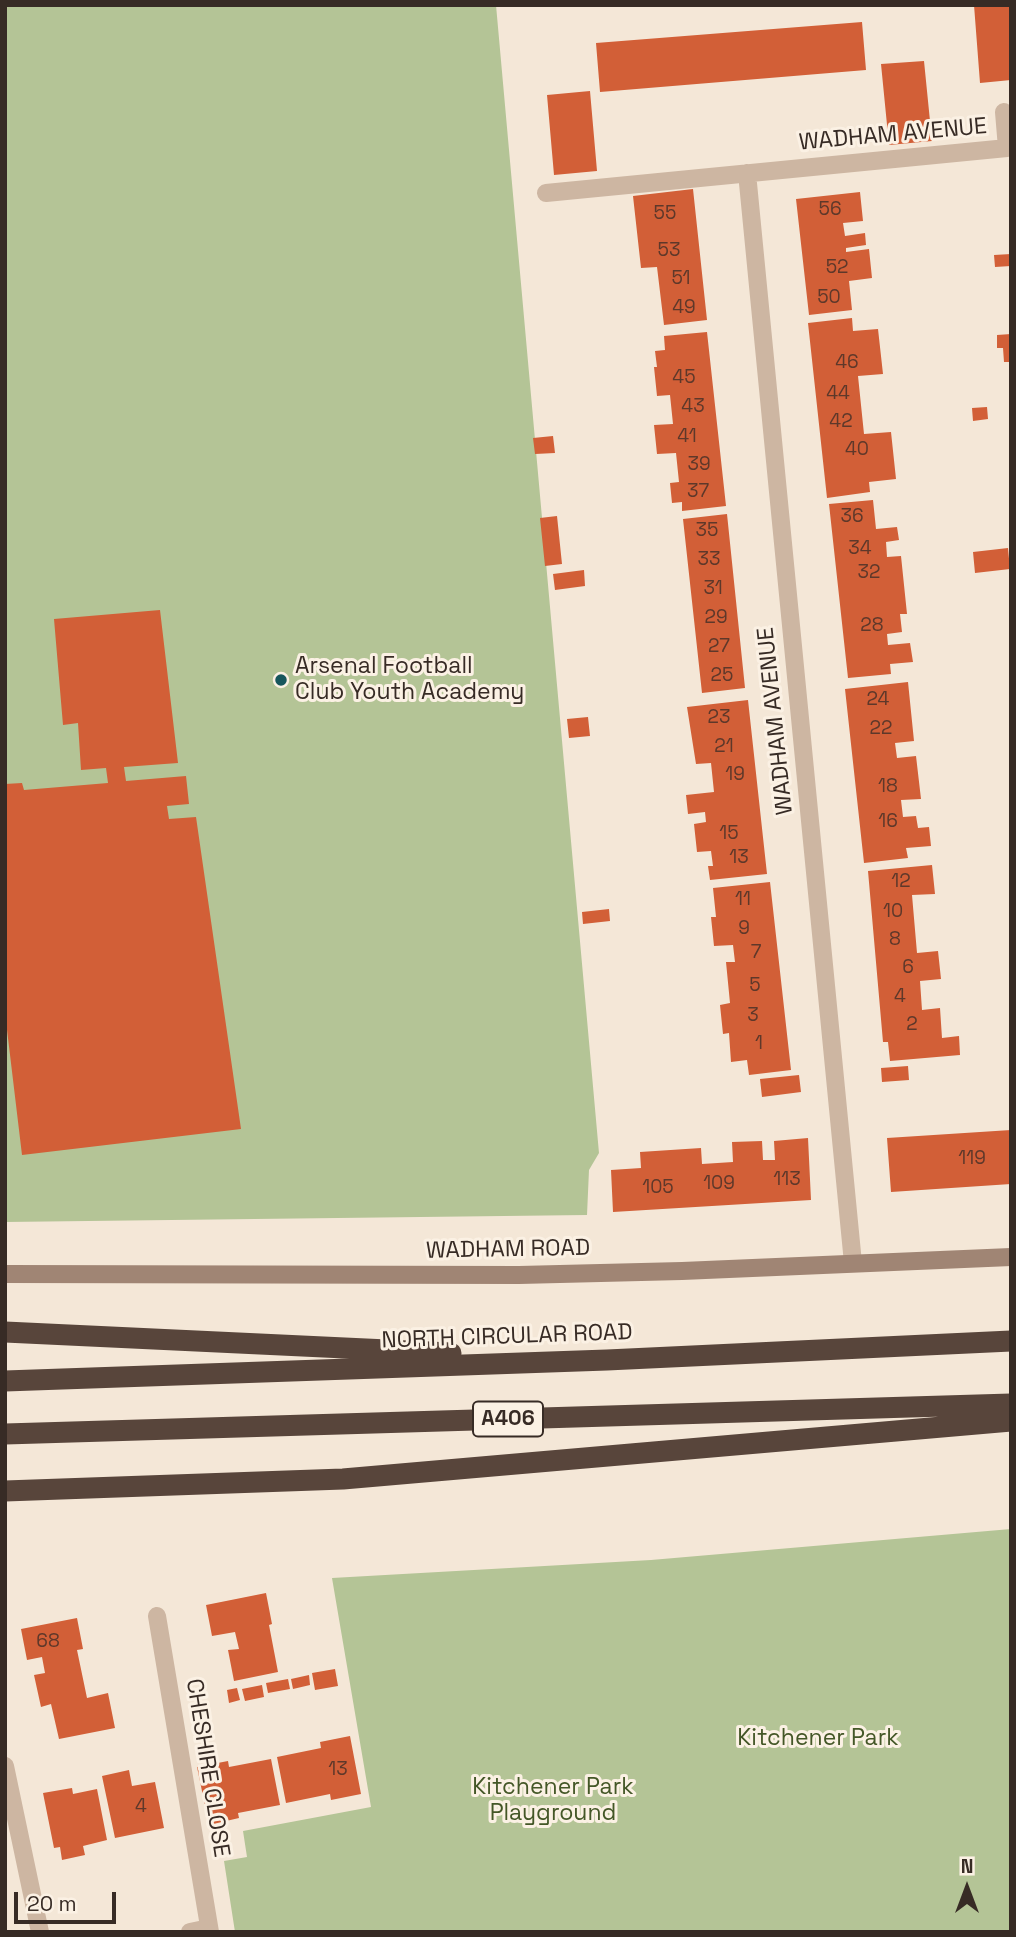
<!DOCTYPE html>
<html>
<head>
<meta charset="utf-8">
<style>
  body { margin:0 }
  #map { position:relative; width:1016px; height:1937px; overflow:hidden; background:#f4e7d7; font-family:"Space Grotesk",sans-serif }
  canvas { display:block }
  .frame { position:absolute; inset:0; border:7px solid #372b25; pointer-events:none }
  .north { position:absolute; left:932px; top:1853px; width:70px; height:70px; -webkit-text-stroke:5px #fbf1e4; paint-order:stroke; rotate:0deg; font-size:19px; font-weight:700; line-height:28px; text-align:center; color:#372b25 }
  .north::after { content:''; display:block; margin:auto; width:24px; height:32px; background:#372b25; clip-path:polygon(50% 0,100% 100%,50% 72%,0 100%) }
  .scale { position:absolute; left:14px; top:1892px; width:102px; height:32px; box-sizing:border-box; border:4px solid #372b25; border-top:0; padding-left:9px; font-size:21px; line-height:24px; white-space:nowrap; color:#372b25; -webkit-text-stroke:5px #fbf1e4; paint-order:stroke }
</style>
</head>
<body>
<div id="map">
<canvas width="1016" height="1937"></canvas>
<div class="frame"></div>
<div class="north">N</div>
<div class="scale">20 m</div>
</div>
<script>
const g = document.querySelector('canvas').getContext('2d');
g.lineJoin = 'round';
function paint(path, color) { g.fillStyle = color; g.fill(path, 'evenodd'); }
const shape = rows => new Path2D(rows.map(r => 'M' + r).join(''));
function stroke(path, color, width, dash) { g.strokeStyle = color; g.lineWidth = width; g.lineCap = dash ? 'butt' : 'round'; g.setLineDash(dash || []); g.stroke(path); }
function drawText(font, color, halo, rows, align = 'center') {
  g.font = font + ' "Space Grotesk",sans-serif'; g.lineWidth = 6; g.setLineDash([]); g.textBaseline = 'middle'; g.strokeStyle = halo; g.fillStyle = color; for (const [text, x, y, turn = 0] of rows) {
    g.save(); g.translate(x, y); g.rotate((+turn || 0) * Math.PI / 180); g.textAlign = isNaN(turn) ? turn : align; if (halo) g.strokeText(text, 0, 0); g.fillText(text, 0, 0); g.restore();
  }
}
paint(shape([
  [5,5,496,5,599,1153,589,1170,587,1215,5,1222],
  [1011,1529,1011,1932,235,1932,224,1861,247,1857,243,1831,371,1807,332,1578,651,1560]
]), '#b4c496');
paint(shape([
  [974,5,1011,5,1011,80,980,83],
  [862,22,866,70,600,92,596,43],
  [924,61,932,141,889,145,881,64],
  [590,91,597,171,554,175,547,95],
  [693,189,707,320,664,325,657,267,641,268,633,196],
  [860,192,863,221,843,223,845,236,865,233,866,245,846,248,846,252,869,249,872,278,849,281,852,310,809,315,796,199],
  [1011,254,1011,266,995,267,994,255],
  [852,318,853,331,878,329,883,374,858,376,864,434,891,432,896,479,869,482,870,492,827,498,808,323],
  [707,332,726,506,682,511,682,502,672,503,670,483,679,482,676,453,657,454,654,425,673,424,670,395,657,396,654,367,657,367,655,351,665,350,664,336],
  [1011,334,1011,362,1004,362,1003,348,997,348,997,335],
  [987,407,988,419,973,421,972,408],
  [553,436,555,453,535,454,533,438],
  [873,500,876,529,897,527,899,540,886,542,887,557,901,556,907,614,900,614,902,632,887,634,888,645,910,643,913,662,890,664,891,674,848,678,829,504],
  [727,514,745,688,702,693,683,519],
  [557,516,562,564,545,566,540,518],
  [1008,548,1010,569,975,573,973,552],
  [584,570,585,586,555,590,553,574],
  [160,610,178,763,124,767,126,781,186,776,189,804,167,806,169,819,196,817,241,1129,22,1155,5,1013,5,784,22,783,24,790,108,783,106,768,81,770,78,723,63,725,54,619],
  [908,682,914,741,895,743,897,758,916,756,921,799,901,800,903,817,916,816,918,828,929,827,931,846,906,848,908,858,864,863,845,689],
  [748,700,767,874,710,880,708,866,713,866,711,851,697,852,694,824,706,822,705,812,688,814,686,795,714,792,711,763,696,764,687,707],
  [588,717,590,736,569,738,567,719],
  [932,865,935,894,912,895,917,953,938,951,941,979,920,981,922,1010,940,1008,942,1038,959,1036,960,1055,890,1061,888,1042,883,1042,868,871],
  [770,882,791,1070,749,1075,747,1060,731,1062,729,1033,723,1034,720,1005,730,1003,726,962,735,962,733,945,714,946,711,917,716,917,713,888],
  [609,909,610,921,583,924,582,912],
  [908,1066,909,1080,882,1082,881,1068],
  [799,1075,801,1092,762,1097,760,1079],
  [1011,1130,1011,1184,891,1192,887,1138],
  [808,1138,811,1200,613,1212,611,1170,641,1168,640,1152,701,1148,702,1164,733,1162,732,1142,762,1141,763,1160,775,1160,774,1141],
  [266,1593,272,1624,269,1625,278,1672,234,1681,228,1650,239,1649,235,1632,212,1636,206,1605],
  [77,1618,83,1649,77,1650,87,1698,108,1693,115,1728,59,1739,51,1704,41,1707,34,1675,45,1673,42,1657,27,1660,21,1629],
  [335,1669,338,1686,315,1690,312,1673],
  [309,1675,310,1685,293,1689,291,1679],
  [288,1679,290,1689,268,1693,266,1683],
  [262,1685,264,1697,245,1701,242,1689],
  [237,1688,240,1700,229,1703,227,1690],
  [350,1736,361,1794,331,1800,330,1794,286,1803,277,1757,321,1748,320,1742],
  [271,1759,280,1805,238,1813,239,1818,209,1825,197,1767,228,1761,229,1767],
  [129,1770,132,1786,155,1782,164,1828,115,1838,102,1776],
  [72,1788,73,1794,97,1789,107,1840,83,1846,85,1855,62,1860,60,1847,54,1848,43,1793]
]), '#d25f37');
stroke(shape([
  [747,173,853,1263],
  [546,193,1007,148,1004,112],
  [157,1616,210,1932],
  [5,1766,40,1932],
  [190,1932,209,1928]
]), '#cdb6a2', 18);
stroke(shape([
  [5,1274,519,1275,682,1271,1011,1257]
]), '#a08574', 18);
stroke(shape([
  [5,1332,451,1353],
  [5,1381,607,1360,1011,1341],
  [5,1434,1011,1404],
  [5,1491,343,1479,1011,1421]
]), '#58453b', 21);
for (const [x, y, r, color] of [
  [281,680,7,"#17565c"]
]) { const dot = new Path2D(); dot.arc(x, y, r, 0, 2 * Math.PI); g.fillStyle = color; g.fill(dot); stroke(dot, '#fbf1e4', 2.5); }
drawText('19px', '#5e382a', null, [
  ["56",830,210],
  ["55",665,214],
  ["53",669,251],
  ["52",837,268],
  ["51",681,279],
  ["50",829,298],
  ["49",684,308],
  ["46",847,363],
  ["45",684,378],
  ["44",838,394],
  ["43",693,407],
  ["42",841,422],
  ["41",687,437],
  ["40",857,450],
  ["39",699,465],
  ["37",698,492],
  ["36",852,517],
  ["35",707,531],
  ["34",860,549],
  ["33",709,560],
  ["32",869,573],
  ["31",713,589],
  ["29",716,618],
  ["28",872,626],
  ["27",719,647],
  ["25",722,676],
  ["24",878,700],
  ["23",719,718],
  ["22",881,729],
  ["21",724,747],
  ["19",735,775],
  ["18",888,787],
  ["16",888,822],
  ["15",729,834],
  ["13",739,858],
  ["12",901,882],
  ["11",743,900],
  ["10",893,912],
  ["9",744,929],
  ["8",895,940],
  ["7",756,953],
  ["6",908,968],
  ["5",755,986],
  ["4",900,997],
  ["3",753,1016],
  ["2",912,1025],
  ["1",759,1044],
  ["119",972,1159],
  ["113",787,1180],
  ["109",719,1184],
  ["105",658,1188],
  ["68",48,1642],
  ["13",338,1770],
  ["4",141,1807]
]);
for (const [x, y, w] of [
  [508,1419,70]
]) { const box = new Path2D(); box.roundRect(x - w / 2, y - 17.5, w, 35, 5); g.fillStyle = '#fbf1e4'; g.fill(box); stroke(box, '#372b25', 2); }
drawText('bold 21px', '#372b25', null, [
  ["A406",508,1419]
]);
drawText('23px', '#372b25', '#fbf1e4', [
  ["WADHAM AVENUE",893,135,-5],
  ["WADHAM AVENUE",776,721,-96],
  ["WADHAM ROAD",508,1250,-1],
  ["NORTH CIRCULAR ROAD",507,1337,-2],
  ["CHESHIRE CLOSE",207,1768,81]
]);
drawText('23px', '#372b25', '#fbf1e4', [
  ["Arsenal Football",295,667],
  ["Club Youth Academy",295,693]
], 'left');
drawText('23px', '#445727', '#fbf1e4', [
  ["Kitchener Park",818,1739],
  ["Kitchener Park",553,1788],
  ["Playground",553,1814]
]);
</script>
</body>
</html>
